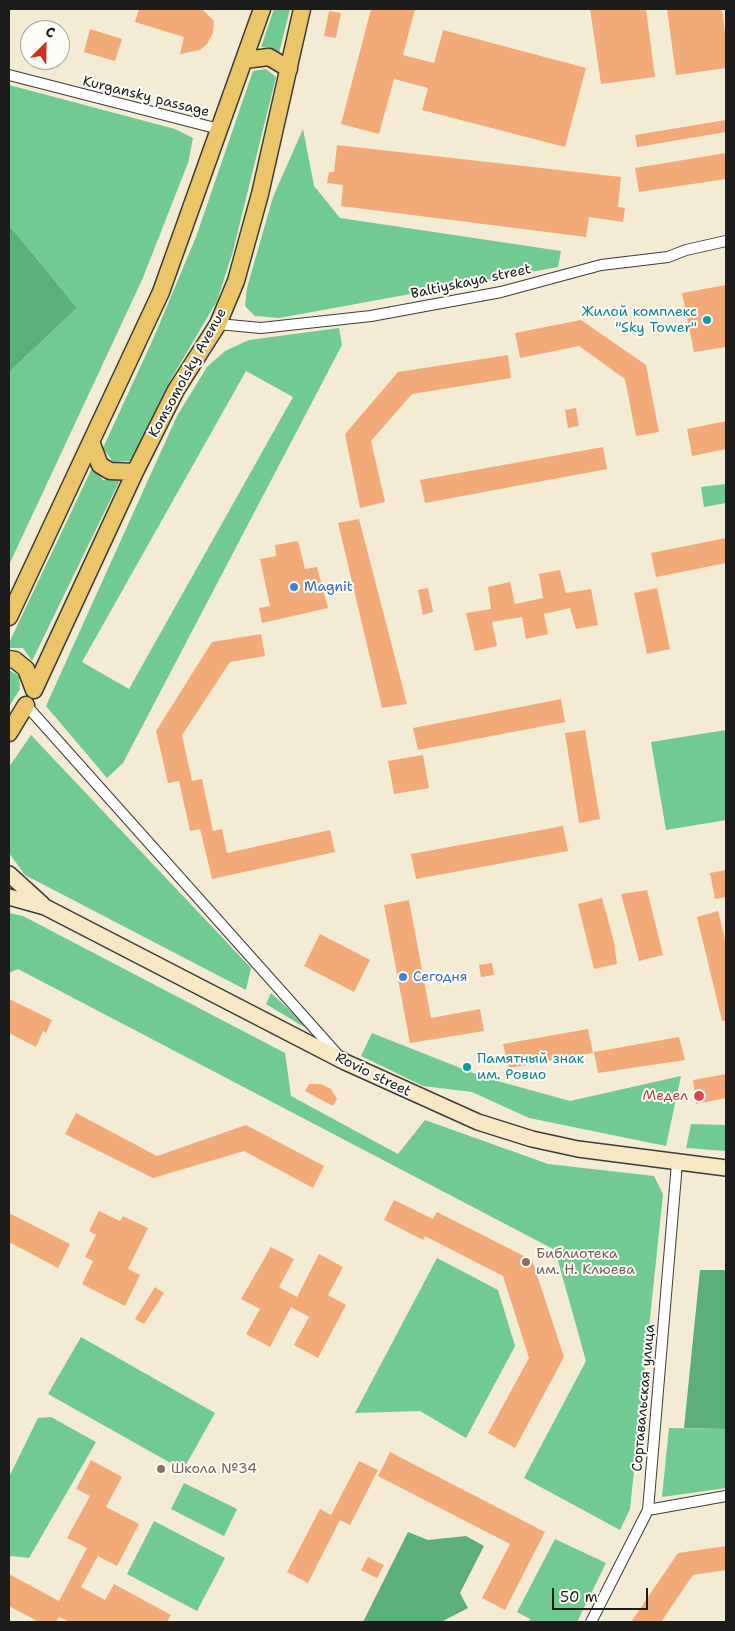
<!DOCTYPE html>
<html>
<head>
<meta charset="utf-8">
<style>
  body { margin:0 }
  #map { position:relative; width:735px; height:1631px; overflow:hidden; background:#f3ebd4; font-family:"Shantell Sans",sans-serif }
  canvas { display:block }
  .frame { position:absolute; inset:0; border:10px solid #1c1c1c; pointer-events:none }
  .north { position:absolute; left:20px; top:20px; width:50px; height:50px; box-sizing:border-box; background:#fdfcf7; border:1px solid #a3a29f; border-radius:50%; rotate:23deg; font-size:14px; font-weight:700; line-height:20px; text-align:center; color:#1c1c1c }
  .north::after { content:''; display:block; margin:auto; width:18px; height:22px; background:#c8321e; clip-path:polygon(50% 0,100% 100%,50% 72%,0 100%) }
  .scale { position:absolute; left:552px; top:1588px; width:96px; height:22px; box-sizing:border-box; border:2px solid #1c1c1c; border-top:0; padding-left:6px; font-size:15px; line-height:18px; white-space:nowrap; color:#1c1c1c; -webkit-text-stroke:4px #fdfcf7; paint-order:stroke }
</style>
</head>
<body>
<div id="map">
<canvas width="735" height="1631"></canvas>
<div class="frame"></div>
<div class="north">С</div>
<div class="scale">50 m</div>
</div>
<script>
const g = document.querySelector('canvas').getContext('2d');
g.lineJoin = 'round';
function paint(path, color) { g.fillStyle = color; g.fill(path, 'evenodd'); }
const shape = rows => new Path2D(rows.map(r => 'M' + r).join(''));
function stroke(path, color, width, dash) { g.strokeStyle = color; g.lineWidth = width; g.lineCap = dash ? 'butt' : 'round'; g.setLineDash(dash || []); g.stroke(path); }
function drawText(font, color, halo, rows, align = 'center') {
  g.font = font + ' "Shantell Sans",sans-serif'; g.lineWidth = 4; g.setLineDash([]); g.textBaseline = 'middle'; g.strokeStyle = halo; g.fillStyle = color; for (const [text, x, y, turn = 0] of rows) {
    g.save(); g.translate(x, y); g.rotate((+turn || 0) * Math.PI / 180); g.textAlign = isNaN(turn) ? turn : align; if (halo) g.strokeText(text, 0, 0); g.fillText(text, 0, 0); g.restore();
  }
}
paint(shape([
  [274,9,290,9,279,53,271,48,261,47],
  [266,69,276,77,233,251,217,301,170,381,131,461,113,462,103,448,154,337,196,237,253,71],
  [9,85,175,129,193,138,188,163,142,280,9,565,9,372,77,308,9,225],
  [303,129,314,186,340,218,561,251,558,267,279,318,255,316,245,306,247,288,273,197],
  [339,328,342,345,123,763,107,778,46,706,177,416,207,367,225,351,249,340],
  [246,371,293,397,129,689,82,662],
  [93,466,103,480,120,480,32,661,23,648,9,648,9,643],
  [726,484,726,503,704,507,701,487],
  [9,670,19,676,20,689,9,707],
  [726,730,726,820,666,830,651,742],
  [31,735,251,968,246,990,25,875,9,853,9,767],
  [9,913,23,916,285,1053,291,1096,398,1154,425,1120,548,1164,654,1176,663,1194,630,1509,620,1530,524,1478,586,1361,555,1250,18,969,9,973],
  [271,993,314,1033,266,1004],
  [372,1033,483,1077,570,1101,681,1076,666,1146,529,1118,472,1092,423,1086,361,1056],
  [691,1124,726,1125,726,1151,686,1148],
  [437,1258,498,1290,515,1346,466,1438,420,1411,355,1413],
  [81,1337,215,1413,183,1470,48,1394],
  [51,1417,96,1442,29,1558,11,1556,9,1559,9,1477,38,1418],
  [669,1428,726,1429,726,1488,662,1497],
  [184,1483,237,1509,224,1536,171,1509],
  [154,1521,225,1558,197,1611,127,1574],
  [555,1539,606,1563,577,1622,529,1622,530,1619,517,1612]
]), '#70ca91');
paint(shape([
  [9,225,77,308,9,372],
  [700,1270,726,1270,726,1429,684,1428],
  [408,1532,428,1540,466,1536,484,1546,460,1593,468,1608,441,1622,363,1622]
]), '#5cae7b');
paint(shape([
  [139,9,202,9,214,21,213,33,207,44,200,50,180,54,184,37,135,22],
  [371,9,415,9,403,55,434,63,443,30,586,68,565,147,422,110,428,88,394,79,379,134,341,124],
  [590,9,646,9,655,77,601,84],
  [667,9,722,9,726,40,726,68,676,75],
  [329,11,341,13,336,38,324,36],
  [90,29,122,39,115,61,84,52],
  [726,120,726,132,637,147,635,135],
  [337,145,621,177,618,207,625,208,623,222,589,217,586,237,341,206,343,185,327,183,329,172,334,172],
  [726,153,726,179,639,192,635,168],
  [726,285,726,347,694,352,682,293],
  [581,320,646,365,659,432,636,436,625,379,579,346,520,358,515,333],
  [508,355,511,378,412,394,371,441,385,502,360,508,345,434,398,372],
  [576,408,579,426,568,428,565,410],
  [726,421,726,449,692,456,687,429],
  [603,447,607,469,425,503,420,480],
  [359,519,407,704,382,708,338,523],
  [726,538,726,563,656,577,651,553],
  [298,541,305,569,317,567,328,608,262,623,259,608,270,606,260,559,276,556,275,545],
  [560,570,566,593,591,589,598,625,576,629,570,608,544,614,548,634,526,639,522,617,492,622,497,646,475,651,466,613,491,609,488,587,510,582,515,604,543,598,539,574],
  [428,588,433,612,423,615,418,590],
  [657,588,670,649,647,654,634,593],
  [261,634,265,656,230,662,182,735,192,781,202,779,213,831,222,829,227,853,330,830,335,852,212,879,200,829,190,831,179,781,168,783,156,731,212,642],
  [561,699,565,722,418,750,413,728],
  [585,730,600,819,579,823,565,733],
  [423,755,429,788,394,794,388,761],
  [563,826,568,851,416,879,411,854],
  [726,870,726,897,715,899,710,873],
  [647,890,663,955,639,961,621,894],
  [602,898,614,942,617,964,594,969,578,904],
  [409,900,431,1018,480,1009,484,1031,410,1043,384,905],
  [718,911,726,943,726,1020,722,1021,697,917],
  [320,934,370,960,354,992,304,966],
  [492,963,494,975,481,977,479,965],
  [9,999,52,1020,46,1033,43,1031,36,1047,9,1033],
  [588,1029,593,1053,509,1068,503,1044],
  [679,1037,685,1060,598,1073,594,1052],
  [726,1074,726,1098,696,1104,693,1080],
  [309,1084,321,1084,331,1089,337,1099,333,1106,305,1091],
  [76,1113,157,1156,246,1125,324,1166,313,1188,244,1151,153,1178,65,1134],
  [394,1200,433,1219,437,1212,532,1260,564,1357,515,1448,488,1433,529,1358,503,1276,425,1236,423,1240,384,1220],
  [99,1211,120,1221,123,1216,148,1228,128,1269,140,1275,125,1306,82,1284,93,1261,85,1257,96,1235,89,1231],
  [9,1213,70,1244,58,1268,9,1242],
  [271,1247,294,1259,279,1287,297,1297,319,1254,343,1267,328,1295,346,1305,318,1358,294,1345,309,1317,291,1307,270,1347,246,1334,260,1309,241,1299],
  [155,1287,164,1293,144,1324,135,1319],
  [390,1452,545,1532,505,1610,482,1598,510,1544,378,1476],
  [91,1460,122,1477,106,1507,139,1524,117,1566,98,1556,81,1587,105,1600,114,1584,171,1615,167,1622,70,1622,59,1617,56,1622,39,1622,9,1606,9,1574,59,1601,87,1548,67,1538,90,1496,76,1489],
  [359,1461,378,1470,350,1525,340,1520,308,1583,287,1572,320,1509,331,1515],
  [726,1546,726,1570,693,1575,661,1622,631,1622,678,1553],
  [368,1557,384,1565,377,1578,361,1570]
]), '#f2ab78');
const street = shape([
  [9,75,219,129],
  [218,324,261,328,371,316,501,292,601,265,668,257,686,250,726,241],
  [26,705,339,1056],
  [648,1510,726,1496],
  [591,1622,648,1510,677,1163]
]);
const secondary = shape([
  [9,874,42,904],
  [9,897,45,907,345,1062,478,1122,532,1139,578,1149,726,1168]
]);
const primary = shape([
  [245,60,269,57,289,69],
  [92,444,100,465,110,471,135,472],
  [9,617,161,292,262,9],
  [9,659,15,660,26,669,34,690],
  [34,690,135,472,176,390,218,324,236,281,260,194,302,9],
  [9,733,26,705]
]);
stroke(street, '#3c3b38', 12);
stroke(secondary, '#3c3b38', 18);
stroke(primary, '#3c3b38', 19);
stroke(street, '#fff', 10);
stroke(secondary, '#f7e8c3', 15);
stroke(primary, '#eac669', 16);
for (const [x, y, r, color] of [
  [707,320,5,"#0f9aa8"],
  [294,587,5,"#3f7fe0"],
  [403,977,5,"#3f7fe0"],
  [467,1067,5,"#0f9aa8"],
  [699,1096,6,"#e0444e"],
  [526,1262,5,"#8d6e63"],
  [161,1469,5,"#8d6e63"]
]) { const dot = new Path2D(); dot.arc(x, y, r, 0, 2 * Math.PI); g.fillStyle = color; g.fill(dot); stroke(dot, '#fdfcf7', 2); }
drawText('14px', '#1c1c1c', '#fdfcf7', [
  ["Kurgansky passage",146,97,14],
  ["Baltiyskaya street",471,282,-12],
  ["Komsomolsky Avenue",188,373,-61],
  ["Rovio street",373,1075,26],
  ["Сортавальская улица",644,1398,-85]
]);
drawText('14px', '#0d838f', '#fdfcf7', [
  ["Жилой комплекс",697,312],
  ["\"Sky Tower\"",697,328],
  ["Памятный знак",477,1059,"left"],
  ["им. Ровио",477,1075,"left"]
], 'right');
drawText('14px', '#366cbe', '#fdfcf7', [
  ["Magnit",304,587],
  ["Сегодня",413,977]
], 'left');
drawText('14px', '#be3a42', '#fdfcf7', [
  ["Медел",688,1096]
], 'right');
drawText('14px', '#785e54', '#fdfcf7', [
  ["Библиотека",536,1254],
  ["им. Н. Клюева",536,1270],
  ["Школа №34",171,1469]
], 'left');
</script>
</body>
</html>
